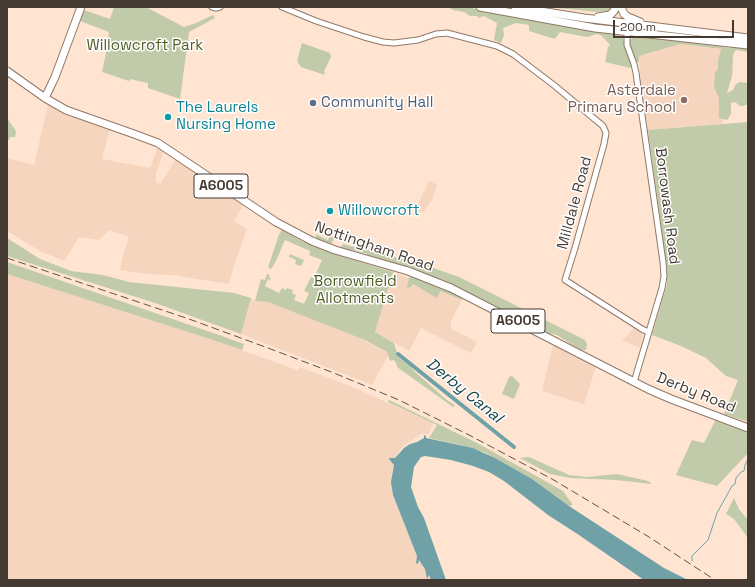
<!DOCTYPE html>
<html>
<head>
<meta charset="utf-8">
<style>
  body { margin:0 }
  #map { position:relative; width:755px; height:587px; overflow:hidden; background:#ffe4d1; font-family:"Space Grotesk",sans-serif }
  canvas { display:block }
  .frame { position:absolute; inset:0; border:8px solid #443a32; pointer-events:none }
  .scale { position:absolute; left:613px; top:20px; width:121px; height:18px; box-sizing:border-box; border:2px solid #443a32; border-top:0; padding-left:5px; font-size:12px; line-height:14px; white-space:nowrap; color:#443a32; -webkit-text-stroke:3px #fff; paint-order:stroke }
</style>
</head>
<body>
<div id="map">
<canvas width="755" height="587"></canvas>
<div class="frame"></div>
<div class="scale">200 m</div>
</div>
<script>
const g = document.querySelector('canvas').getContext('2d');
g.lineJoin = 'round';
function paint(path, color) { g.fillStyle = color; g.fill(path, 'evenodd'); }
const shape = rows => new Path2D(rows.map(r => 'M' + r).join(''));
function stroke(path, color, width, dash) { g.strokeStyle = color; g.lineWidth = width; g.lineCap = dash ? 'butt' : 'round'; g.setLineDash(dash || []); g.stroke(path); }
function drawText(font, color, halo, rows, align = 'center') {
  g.font = font + ' "Space Grotesk",sans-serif'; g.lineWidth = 3; g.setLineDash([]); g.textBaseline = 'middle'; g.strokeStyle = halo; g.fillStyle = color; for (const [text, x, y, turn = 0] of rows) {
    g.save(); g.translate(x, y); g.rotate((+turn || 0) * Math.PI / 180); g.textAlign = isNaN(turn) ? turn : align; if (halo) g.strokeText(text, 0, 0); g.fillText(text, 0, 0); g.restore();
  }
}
paint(shape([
  [680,44,725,50,723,124,648,130,640,75,639,56],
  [48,105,67,115,110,129,102,159,150,168,158,147,164,150,156,174,156,182,160,184,176,159,243,205,234,221,247,229,235,262,229,284,172,275,147,274,120,270,123,256,129,237,109,230,99,240,79,237,64,261,40,251,7,231,7,158,34,165],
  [429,181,437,185,432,200,423,212,412,210,414,203,418,204],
  [393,272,462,300,451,321,451,329,477,342,471,353,421,328,409,351,375,332],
  [7,274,216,341,297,370,300,367,355,388,433,423,429,434,421,434,402,447,395,458,390,458,394,465,392,474,392,490,396,503,417,556,418,564,419,559,425,569,425,574,427,577,429,575,431,580,7,580],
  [251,298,255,301,268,302,357,336,387,353,388,356,372,385,241,334],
  [633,328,639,331,643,335,640,348,622,340,628,335],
  [553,345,596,367,584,404,542,391]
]), '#f6d5be');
paint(shape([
  [114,7,146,7,184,27,196,23,213,15,215,18,189,32,180,99,148,88,148,83,130,79,129,81,102,72,107,48,109,32,80,21,84,10,110,19],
  [448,7,469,7,488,12,490,10,504,15,506,13,522,17,528,20,531,18,559,25,566,25,618,33,623,39,627,54,633,65,630,68,605,62,608,47,610,45,602,36,597,34,587,37,560,32,555,39,529,31,529,25,516,23,503,28,504,35,501,43,494,40,497,23,484,16,479,18,477,16,470,16,464,12,453,10],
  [547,7,611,7,608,11,598,12],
  [634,37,675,40,731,48,733,46,748,48,748,52,737,50,734,52,733,57,732,76,727,93,733,90,736,84,740,82,748,83,748,104,743,106,740,106,735,102,731,103,731,114,727,120,719,118,719,98,714,87,715,73,718,69,718,61,721,49,680,44,639,56,639,62,637,62,631,50,630,45,630,40],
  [302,43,330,53,331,57,324,71,325,75,301,67,297,61],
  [7,118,16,131,15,137,10,137,9,140,7,140],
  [748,122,748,422,724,414,738,380,726,376,706,358,681,346,652,335,667,284,667,268,648,130],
  [282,230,303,242,308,242,328,252,393,272,375,332,394,343,398,357,411,367,414,371,448,401,455,405,453,407,397,367,396,362,393,360,390,361,387,352,365,340,268,302,255,301,261,279,265,280,267,274,270,275,269,277,271,278,270,280,268,279,265,286,279,293,282,288,286,290,287,288,293,290,292,293,296,295,294,300,304,304,309,293,304,291,311,277,314,278,322,260,309,255,310,251,285,240,276,261,271,269,268,268,279,234],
  [316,234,328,240,330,236,334,238,332,243,329,244,316,239],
  [7,238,40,259,71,271,103,275,129,282,234,293,251,298,241,334,155,303,7,256],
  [343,244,419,263,459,277,585,340,587,344,586,350,580,350,557,335,548,333,509,313,468,293,369,256,365,253,351,250,346,250,340,248],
  [290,254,304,260,301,266,295,264,296,260,289,257],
  [7,262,222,336,244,344,242,350,216,341,7,274,8,269,7,268],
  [413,276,442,287,462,297,462,300,440,291,437,298,413,284,411,287,408,288,407,286,409,278],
  [512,376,520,384,514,399,502,394,509,377],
  [389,400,479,444,563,491,573,505,569,506,532,479,486,453,473,448,429,438,437,425,388,402],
  [716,419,748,431,748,453,717,486,676,475,692,440,704,443],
  [529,457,569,475,587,477,617,474,648,481,652,484,616,480,570,478,550,474,520,458],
  [734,498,739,509,748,520,748,538,734,519,726,514]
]), '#c1cba9');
paint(shape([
  [424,435,426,436,426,438,473,448,495,458,532,479,569,506,664,568,688,580,644,580,579,535,548,515,504,481,489,472,473,466,451,460,425,456,421,457,414,467,411,487,418,507,424,518,446,580,431,580,429,575,427,579,425,569,419,560,418,564,416,563,417,556,393,495,391,482,394,465,389,459,390,458,395,458,404,448,410,444,417,442,424,438]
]), '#6fa1a6');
stroke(shape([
  [692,561,692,556,708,540,717,513,732,486,735,484,736,478,741,472,744,471,745,465,748,459]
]), '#6fa1a6', 1);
stroke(shape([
  [398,354,514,447]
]), '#6fa1a6', 4);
const tertiary = shape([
  [212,7,216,8,220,7],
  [282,7,316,21,364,37,383,42,394,43,418,40,436,34,447,33,497,46,513,54,555,86,603,126,606,133,604,144,575,248,565,280,642,329,648,332],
  [627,32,627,45,634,64,636,73,663,262,664,276,662,288,634,382]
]);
const primary = shape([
  [7,71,45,98,66,110,134,134,158,143,276,222,312,241,335,250,408,271,451,288,648,389,671,399,748,428],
  [45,98,55,77,81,7]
]);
const trunk = shape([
  [480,7,595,28,748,45],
  [515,7,584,18,748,38],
  [621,7,624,14,628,17,640,22],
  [598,17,610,15,614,11,616,7]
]);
stroke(tertiary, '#907868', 7);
stroke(primary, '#907868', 9);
stroke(trunk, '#907868', 9);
stroke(tertiary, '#fff', 5);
stroke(primary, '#fff', 7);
stroke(trunk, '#fff', 7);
stroke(shape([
  [7,258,189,319,268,348,334,373,399,400,471,436,552,479,649,537,715,580]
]), '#5e5248', 1, [8, 4]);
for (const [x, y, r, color] of [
  [684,100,4,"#8d6e63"],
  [313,103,4,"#5c6f8a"],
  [168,117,4,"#0f9aa8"],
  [330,211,4,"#0f9aa8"]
]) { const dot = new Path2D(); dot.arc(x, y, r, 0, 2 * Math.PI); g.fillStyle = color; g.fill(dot); stroke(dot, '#fff', 1.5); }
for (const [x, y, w] of [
  [221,186,54],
  [518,321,54]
]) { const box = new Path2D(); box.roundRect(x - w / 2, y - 12, w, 24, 3); g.fillStyle = '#fff'; g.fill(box); stroke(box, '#443a32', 1); }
drawText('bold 14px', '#443a32', null, [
  ["A6005",221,186],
  ["A6005",518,321]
]);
drawText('15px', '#4f5d23', '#fff', [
  ["Willowcroft Park",145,46],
  ["Borrowfield",355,282],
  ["Allotments",355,299]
]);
drawText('15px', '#785e54', '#fff', [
  ["Asterdale",676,91],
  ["Primary School",676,108]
], 'right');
drawText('15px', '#4e5e75', '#fff', [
  ["Community Hall",321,103]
], 'left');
drawText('15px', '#0d838f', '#fff', [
  ["The Laurels",176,108],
  ["Nursing Home",176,125],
  ["Willowcroft",338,211]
], 'left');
drawText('15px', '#443a32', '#fff', [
  ["Milldale Road",575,203,-75],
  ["Borrowash Road",667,206,83],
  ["Nottingham Road",374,247,19],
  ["Derby Road",696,393,22]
]);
drawText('italic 16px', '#19474c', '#fff', [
  ["Derby Canal",464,391,39]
]);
</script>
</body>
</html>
